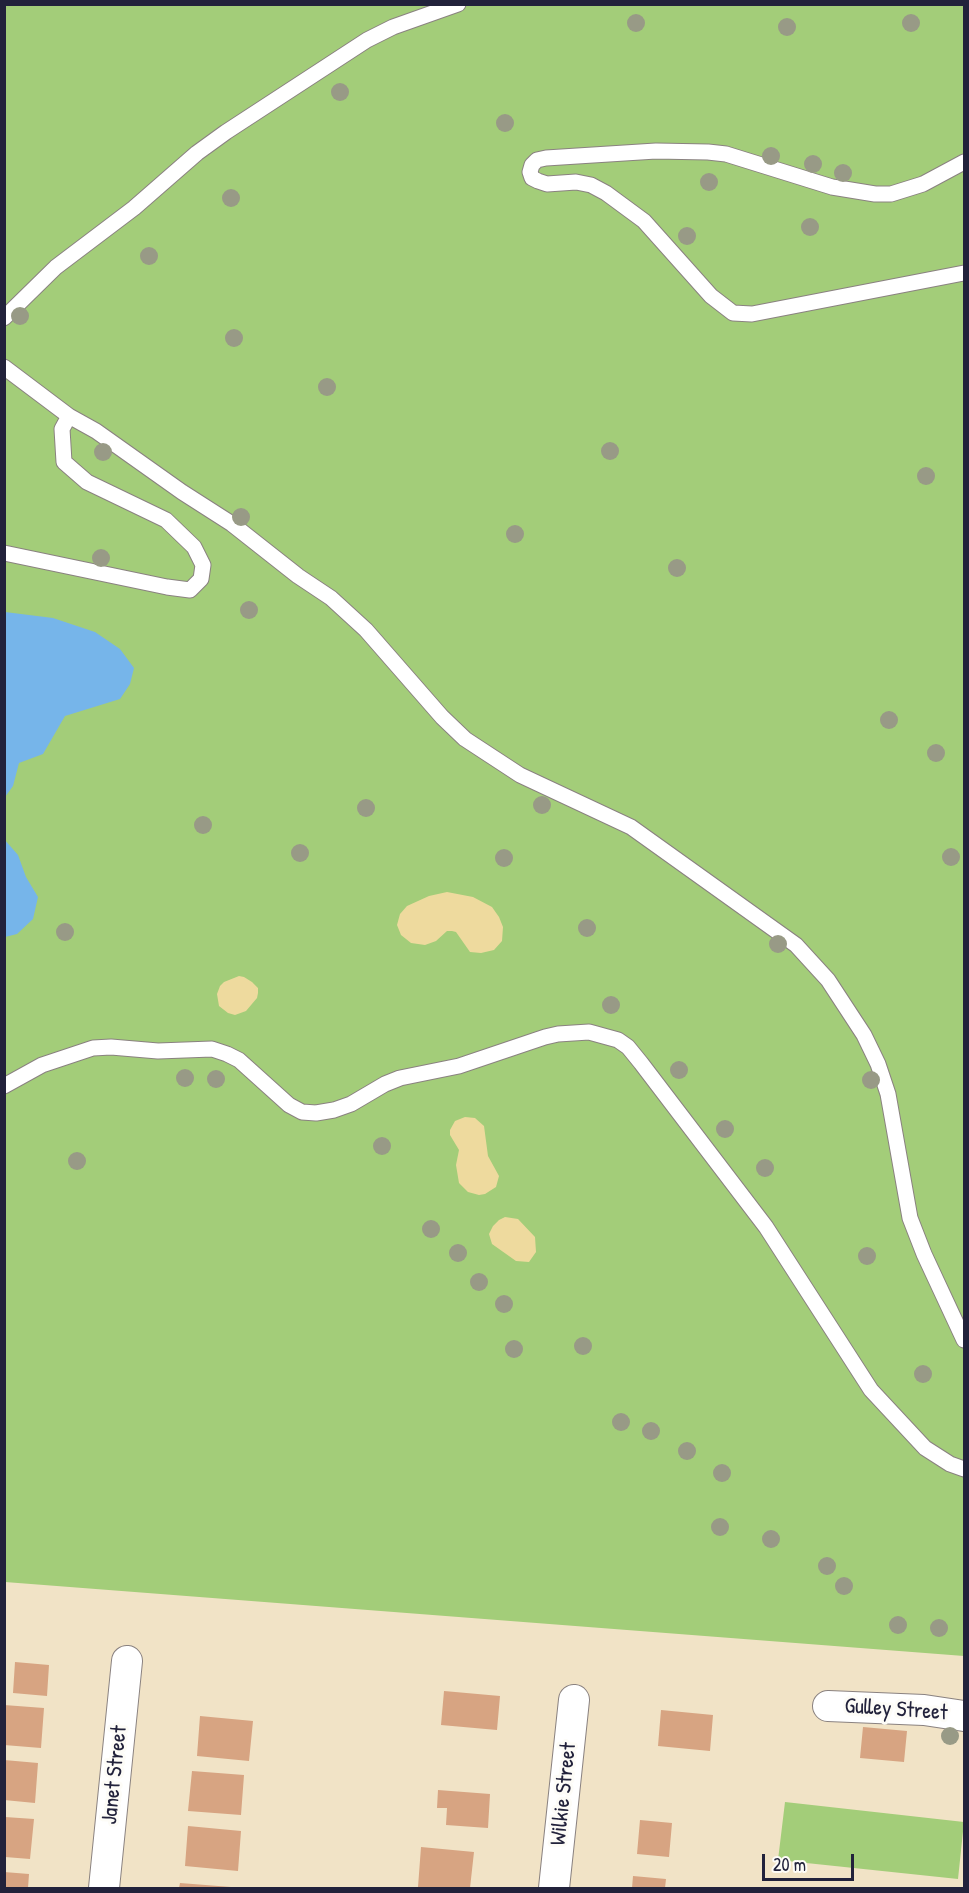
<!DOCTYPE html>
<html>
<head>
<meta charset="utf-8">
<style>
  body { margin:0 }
  #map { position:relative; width:969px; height:1893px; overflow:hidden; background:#f1e3c6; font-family:"Patrick Hand",sans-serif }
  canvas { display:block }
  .frame { position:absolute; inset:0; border:6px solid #22223b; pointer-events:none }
  .scale { position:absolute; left:762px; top:1854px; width:92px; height:27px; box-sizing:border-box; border:3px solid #22223b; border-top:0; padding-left:8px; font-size:18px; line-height:21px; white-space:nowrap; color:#22223b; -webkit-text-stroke:4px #fdfcf7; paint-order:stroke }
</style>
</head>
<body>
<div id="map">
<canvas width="969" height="1893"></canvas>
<div class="frame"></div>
<div class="scale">20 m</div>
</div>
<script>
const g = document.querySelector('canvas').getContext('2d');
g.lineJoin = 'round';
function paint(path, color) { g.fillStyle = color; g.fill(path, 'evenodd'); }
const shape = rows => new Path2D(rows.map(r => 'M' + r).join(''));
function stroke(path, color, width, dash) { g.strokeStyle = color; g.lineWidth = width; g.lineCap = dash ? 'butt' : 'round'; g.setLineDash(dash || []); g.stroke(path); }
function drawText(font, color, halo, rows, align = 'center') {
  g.font = font + ' "Patrick Hand",sans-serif'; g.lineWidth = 6; g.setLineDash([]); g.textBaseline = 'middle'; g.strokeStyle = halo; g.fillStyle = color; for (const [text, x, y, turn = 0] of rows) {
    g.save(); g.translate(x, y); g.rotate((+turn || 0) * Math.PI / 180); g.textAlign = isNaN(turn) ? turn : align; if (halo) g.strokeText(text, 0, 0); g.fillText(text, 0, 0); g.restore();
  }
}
paint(shape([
  [5,5,964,5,964,1656,5,1582],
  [785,1802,964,1822,958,1879,778,1860]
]), '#a3cd79');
paint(shape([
  [447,892,473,897,492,907,499,917,503,927,502,941,494,950,481,953,470,952,456,932,452,931,447,931,436,941,425,945,411,943,401,935,397,925,400,914,407,906,429,896],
  [239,976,244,977,252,982,258,988,258,993,257,998,246,1011,235,1015,228,1013,219,1006,217,994,220,986,224,982],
  [465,1117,475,1118,484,1126,488,1156,499,1176,496,1187,485,1194,479,1195,468,1192,459,1183,456,1165,459,1150,450,1135,450,1130,455,1121],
  [505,1217,518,1219,535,1237,536,1252,529,1262,516,1261,492,1244,489,1234,493,1226,499,1220]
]), '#eeda9e');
paint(shape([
  [5,612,53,618,95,632,120,649,134,668,130,684,120,699,65,716,43,754,19,763,13,786,5,797],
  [4,839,18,855,26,877,38,897,33,919,17,934,5,937]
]), '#76b5ea');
paint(shape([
  [15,1662,49,1665,47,1696,13,1693],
  [444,1691,500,1696,497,1730,441,1725],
  [4,1705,44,1708,41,1748,4,1745],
  [661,1710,713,1715,710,1751,658,1746],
  [200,1716,253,1721,249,1761,197,1756],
  [863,1727,907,1731,904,1762,860,1758],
  [4,1760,38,1763,35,1803,4,1800],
  [192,1771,244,1775,241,1815,188,1811],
  [438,1790,490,1794,488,1828,446,1825,447,1808,437,1808],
  [5,1817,34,1819,30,1859,5,1857],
  [640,1820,672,1823,669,1857,637,1854],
  [188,1826,241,1831,238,1871,185,1866],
  [421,1847,474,1852,470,1888,418,1887],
  [4,1872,29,1874,28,1888,4,1888],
  [633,1876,666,1879,665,1888,632,1888],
  [180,1883,231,1887,231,1888,179,1888]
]), '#d7a482');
const service = shape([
  [964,162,923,184,891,194,875,194,832,187,726,154,708,152,656,151,546,158,537,160,532,165,530,172,532,178,538,181,547,184,576,182,591,185,606,193,644,221,711,296,733,313,752,314,964,273],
  [4,318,56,267,134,208,197,153,226,132,367,40,393,27,458,4],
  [4,367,69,416],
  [4,553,167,587,190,590,201,579,203,565,194,547,166,520,87,482,64,462,62,429,69,416,96,431,182,492,232,524,298,576,331,598,366,630,442,717,465,739,520,775,631,827,796,945,828,980,864,1035,878,1064,888,1094,910,1218,924,1254,964,1340],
  [4,1086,42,1065,93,1048,111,1047,158,1051,212,1049,227,1054,239,1060,289,1105,302,1112,316,1113,334,1110,351,1104,385,1084,400,1078,459,1066,545,1037,558,1034,589,1032,618,1040,628,1047,641,1063,766,1227,871,1390,925,1448,950,1464,964,1469]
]);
const minor = shape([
  [828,1706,924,1710,964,1716],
  [104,1888,127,1661],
  [554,1888,574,1700]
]);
stroke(service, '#8a8280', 17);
stroke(minor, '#8a8280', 32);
stroke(service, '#fff', 15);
stroke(minor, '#fff', 30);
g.fillStyle = '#989a86';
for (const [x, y] of [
  [636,23],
  [911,23],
  [787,27],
  [340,92],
  [505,123],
  [771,156],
  [813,164],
  [843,173],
  [709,182],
  [231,198],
  [810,227],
  [687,236],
  [149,256],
  [20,316],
  [234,338],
  [327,387],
  [610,451],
  [103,452],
  [926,476],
  [241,517],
  [515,534],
  [101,558],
  [677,568],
  [249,610],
  [889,720],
  [936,753],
  [542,805],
  [366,808],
  [203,825],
  [300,853],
  [951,857],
  [504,858],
  [587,928],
  [65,932],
  [778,944],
  [611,1005],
  [679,1070],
  [185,1078],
  [216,1079],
  [871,1080],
  [725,1129],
  [382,1146],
  [77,1161],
  [765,1168],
  [431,1229],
  [458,1253],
  [867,1256],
  [479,1282],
  [504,1304],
  [583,1346],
  [514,1349],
  [923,1374],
  [621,1422],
  [651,1431],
  [687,1451],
  [722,1473],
  [720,1527],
  [771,1539],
  [827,1566],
  [844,1586],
  [898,1625],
  [939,1628],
  [950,1736]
]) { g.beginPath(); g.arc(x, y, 9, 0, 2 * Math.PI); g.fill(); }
drawText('22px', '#22223b', '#fdfcf7', [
  ["Gulley Street",896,1710,4],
  ["Janet Street",115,1775,-84],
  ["Wilkie Street",564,1794,-84]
]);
</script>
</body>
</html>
